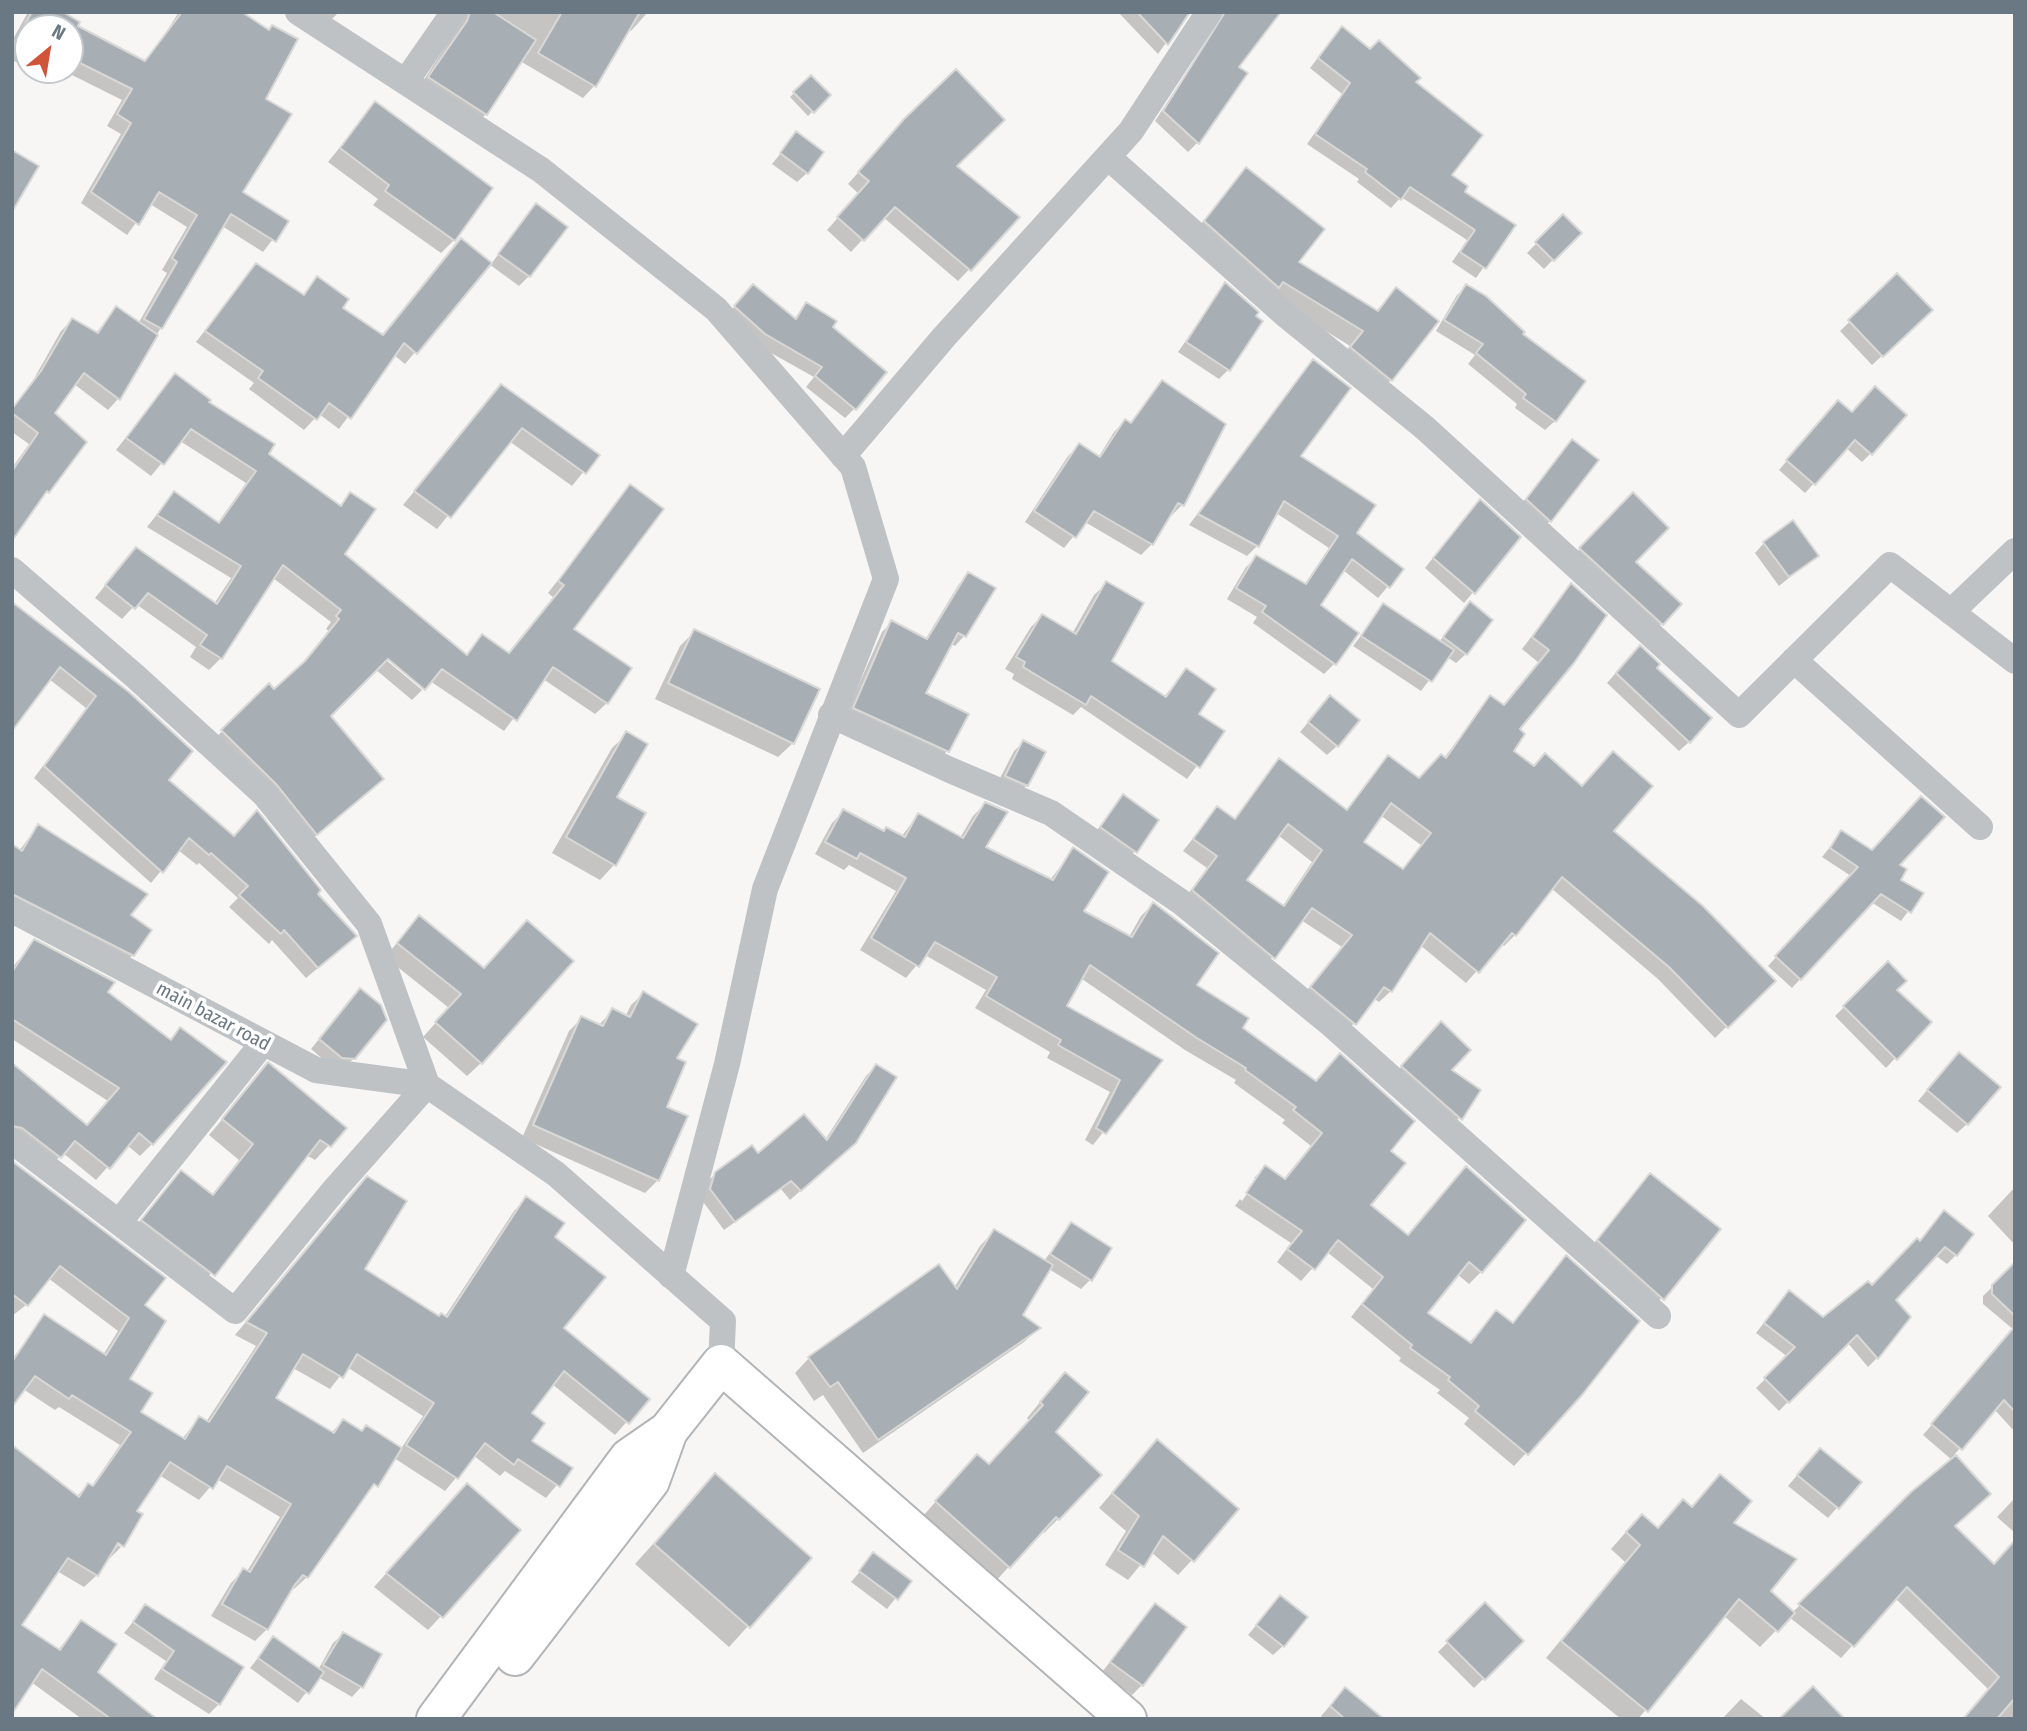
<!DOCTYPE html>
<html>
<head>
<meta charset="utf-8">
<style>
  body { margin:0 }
  #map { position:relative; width:2027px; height:1731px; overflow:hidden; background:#f7f6f4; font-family:"Fira Sans Condensed",sans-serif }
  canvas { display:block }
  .frame { position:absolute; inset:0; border:14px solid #697882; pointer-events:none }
  .north { position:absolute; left:14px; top:14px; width:70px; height:70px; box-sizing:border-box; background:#fff; border:2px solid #c3c9cd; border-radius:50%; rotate:30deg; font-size:19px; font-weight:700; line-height:28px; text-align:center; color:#697882 }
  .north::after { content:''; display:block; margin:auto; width:24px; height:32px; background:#d0543a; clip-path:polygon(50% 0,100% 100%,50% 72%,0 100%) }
</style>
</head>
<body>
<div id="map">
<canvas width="2027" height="1731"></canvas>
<div class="frame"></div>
<div class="north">N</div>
</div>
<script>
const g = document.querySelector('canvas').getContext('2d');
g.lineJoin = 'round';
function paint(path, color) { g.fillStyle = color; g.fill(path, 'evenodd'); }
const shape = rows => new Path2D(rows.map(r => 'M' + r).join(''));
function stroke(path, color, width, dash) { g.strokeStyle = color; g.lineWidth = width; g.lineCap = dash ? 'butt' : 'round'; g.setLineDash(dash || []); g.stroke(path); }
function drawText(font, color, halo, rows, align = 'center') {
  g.font = font + ' "Fira Sans Condensed",sans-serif'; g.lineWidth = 7; g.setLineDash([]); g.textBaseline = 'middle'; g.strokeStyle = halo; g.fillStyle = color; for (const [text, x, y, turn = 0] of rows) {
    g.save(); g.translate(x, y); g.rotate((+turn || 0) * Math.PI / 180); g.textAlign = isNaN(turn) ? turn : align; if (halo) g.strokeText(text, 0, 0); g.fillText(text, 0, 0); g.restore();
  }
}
paint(shape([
  [28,12,60,12,76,26,142,62,154,51,179,12,239,12,264,99,240,193,287,221,263,252,222,226,118,399,108,410,74,384,52,413,85,442,24,521,12,531,12,468,29,444,12,432,12,409,31,384,61,331,72,320,95,334,116,309,138,324,167,273,162,270,187,227,150,204,127,235,81,203,121,134,107,126,122,100,62,70,70,70,70,28,28,28,28,68,12,60,12,41],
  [316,12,339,12,328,23],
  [468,12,648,12,631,31,628,29,594,86,583,98,520,61,486,114,474,126,418,89],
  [1118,12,1188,12,1158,54],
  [1215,12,1279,12,1236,67,1198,142,1188,152,1155,121,1213,32],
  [1333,38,1414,83,1449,176,1463,192,1513,226,1476,278,1452,262,1467,240,1401,197,1391,208,1357,182,1359,179,1307,144,1342,94,1310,68],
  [31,70,49,70,43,77],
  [811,77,829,95,808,116,790,97],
  [375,104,454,240,441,253,373,205,378,199,328,162],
  [797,133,807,173,797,182,772,164],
  [893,133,954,167,1018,218,958,281,883,217,851,252,827,230,859,194,848,184],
  [1246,169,1297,262,1376,311,1396,290,1391,380,1377,394,1337,362,1350,346,1268,295,1191,236],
  [536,205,565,227,529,276,519,286,489,264,405,364,394,355,339,429,319,414,304,430,249,389,254,383,196,342,256,265,302,296,318,278,341,308,381,336,451,251,491,264],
  [1563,216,1579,233,1544,269,1527,253],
  [1897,276,1921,320,1872,365,1840,331],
  [1225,285,1229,369,1219,379,1178,352],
  [1467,286,1521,334,1555,421,1545,430,1515,408,1517,404,1468,364,1475,355,1436,331,1457,295],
  [743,296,793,320,806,305,831,328,854,409,845,418,806,387,814,377,755,344,726,317],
  [1313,362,1298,457,1355,533,1402,570,1378,598,1343,570,1319,606,1334,664,1324,674,1253,623,1257,617,1227,599,1246,567,1257,557,1304,585,1329,548,1276,513,1258,545,1247,556,1189,525],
  [175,375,267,455,339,506,351,495,342,554,465,656,482,636,508,654,554,598,548,593,631,486,572,630,607,703,595,714,543,679,504,731,430,681,382,652,380,655,422,690,412,700,375,669,329,716,370,790,305,845,210,743,269,686,274,692,296,671,329,631,326,629,331,622,273,578,221,658,209,670,190,657,196,647,136,604,122,619,95,598,125,561,214,604,231,578,147,527,174,493,217,524,246,483,180,441,151,476,116,450],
  [1162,382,1224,424,1182,505,1171,516,1169,515,1152,544,1141,555,1085,522,1064,548,1025,522,1068,456,1079,446,1098,458,1114,432,1125,421,1129,424],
  [501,386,597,455,572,486,509,441,437,529,403,505],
  [1829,411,1871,453,1862,462,1846,448,1805,493,1779,470],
  [1572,441,1550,521,1540,530,1517,509],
  [1633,495,1633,562,1662,623,1649,637,1567,562],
  [1470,511,1519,538,1464,603,1425,568],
  [1764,543,1817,555,1779,586,1755,553],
  [969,574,993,589,964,636,955,646,950,643,924,694,947,751,938,761,844,718,882,632,891,623,925,640,959,584],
  [1106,584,1110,662,1164,697,1186,670,1197,714,1222,732,1187,779,1081,707,1073,715,1012,679,1014,674,1005,669,1031,627,1042,616,1072,634,1094,595],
  [1571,585,1604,616,1518,730,1512,751,1612,831,1773,981,1715,1038,1658,979,1551,888,1515,935,1504,946,1501,944,1466,983,1420,945,1391,991,1379,1002,1373,998,1344,1036,1300,999,1342,947,1301,920,1263,969,1182,902,1207,868,1183,851,1217,808,1233,820,1279,761,1345,811,1388,757,1419,780,1444,758,1490,697,1503,706,1539,663,1522,649],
  [1380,815,1421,845,1402,870,1361,842],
  [1278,835,1312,862,1282,907,1245,881],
  [1470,603,1466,654,1456,663,1447,657,1421,691,1353,646,1384,605,1439,642],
  [12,605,128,693,166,781,233,838,316,894,343,947,306,978,272,940,269,944,229,907,238,898,199,863,197,865,178,850,151,883,34,778,86,708,49,679],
  [695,631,793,743,778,757,655,699,680,646],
  [1630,657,1654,668,1689,742,1679,751,1607,683],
  [1321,707,1337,746,1327,755,1300,732],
  [627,734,615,797,644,814,614,865,600,880,552,853,612,748],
  [1024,742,1027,785,1017,795,996,786,1014,751],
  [1123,796,1135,851,1126,861,1091,838],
  [985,804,984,848,1050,880,1073,850,1082,912,1129,937,1141,916,1153,904,1194,986,1241,1029,1315,1082,1340,1055,1389,1151,1368,1205,1407,1237,1466,1168,1481,1272,1469,1284,1457,1274,1426,1313,1469,1343,1496,1312,1512,1324,1555,1270,1581,1394,1514,1466,1464,1424,1469,1418,1437,1393,1440,1390,1399,1361,1401,1358,1351,1317,1373,1289,1327,1252,1301,1281,1277,1262,1291,1243,1235,1206,1240,1199,1242,1201,1258,1178,1254,1178,1265,1167,1283,1180,1311,1146,1282,1123,1285,1120,1234,1083,1236,1080,1185,1050,1082,979,1064,1007,1160,1060,1093,1145,1085,1140,1110,1092,1047,1058,1050,1052,975,1008,986,990,925,955,906,978,860,950,896,891,849,865,844,870,815,854,832,823,844,811,883,832,901,837,918,815,960,838,973,816],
  [38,826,129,916,133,955,121,966,12,911,12,846,19,851],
  [1842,832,1898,866,1899,880,1921,894,1901,921,1871,902,1792,988,1768,966,1851,876,1822,857],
  [419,917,483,970,481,1063,467,1076,423,1037,449,1008,385,957],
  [34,941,169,1040,180,1029,152,1144,140,1156,127,1145,96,1180,63,1153,47,1170,12,1145,12,1065,86,1127,108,1101,12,1039,12,968],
  [1888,964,1895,991,1929,1022,1886,1068,1835,1016],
  [644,993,674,1059,664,1108,658,1180,645,1193,522,1138,569,1031,582,1018,598,1026,612,1011,625,1017,631,1005],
  [351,1000,354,1058,344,1068,332,1067,311,1049],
  [1432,1032,1449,1071,1479,1090,1452,1127,1394,1075],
  [1949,1064,1967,1124,1957,1133,1918,1101],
  [268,1065,329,1145,315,1160,306,1155,198,1289,128,1235,181,1172,211,1196,239,1160,209,1135],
  [876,1066,844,1152,790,1200,781,1189,724,1230,701,1199,706,1183,716,1173,757,1156,825,1140,866,1076],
  [12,1163,143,1306,128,1380,139,1412,182,1439,199,1418,206,1422,256,1346,235,1335,355,1191,363,1269,439,1318,444,1318,514,1211,526,1199,553,1237,561,1329,647,1399,615,1435,552,1384,529,1414,529,1441,570,1469,546,1498,505,1471,500,1476,474,1456,445,1491,394,1458,307,1577,294,1589,292,1587,267,1629,255,1641,211,1616,231,1583,243,1571,246,1573,280,1517,217,1479,199,1500,159,1475,135,1512,122,1546,109,1540,121,1547,110,1558,108,1557,97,1575,84,1587,57,1571,20,1625,58,1650,81,1622,95,1672,154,1719,82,1719,31,1682,12,1705,12,1447,76,1497,88,1485,91,1487,120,1445,59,1407,55,1410,23,1389,12,1404,12,1359,45,1317,103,1355,118,1331,48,1278,26,1305,12,1316],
  [347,1367,423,1416,400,1450,366,1427,361,1432,343,1421,331,1433,273,1399,293,1368,330,1389],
  [1650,1176,1718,1229,1648,1314,1583,1256],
  [2015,1187,2015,1245,1988,1216],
  [1944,1212,1956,1255,1947,1264,1935,1255,1894,1300,1908,1317,1877,1358,1868,1367,1847,1342,1779,1411,1756,1388,1788,1357,1756,1333,1780,1302,1789,1293,1823,1319,1872,1287,1919,1242],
  [1071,1224,1090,1280,1081,1289,1049,1269,1021,1316,1038,1328,1024,1342,863,1453,823,1395,814,1401,795,1373,809,1358,954,1288,980,1246,994,1231,1044,1261],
  [2015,1265,2015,1432,1994,1409,1954,1455,1988,1494,1953,1526,1993,1565,2015,1542,2015,1719,1963,1719,1988,1689,1895,1598,1841,1658,1789,1617,1760,1647,1724,1616,1638,1719,1621,1719,1546,1658,1625,1562,1611,1549,1626,1532,1657,1529,1691,1508,1720,1477,1731,1523,1769,1591,1792,1613,1912,1493,1952,1460,1923,1435,2014,1330,1983,1304,1983,1296],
  [1051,1389,1058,1519,1044,1533,1041,1531,995,1582,922,1517,963,1471,988,1466,1030,1421,1027,1418],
  [1143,1456,1192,1560,1178,1575,1151,1552,1128,1580,1105,1565,1126,1531,1099,1508],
  [1810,1460,1859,1482,1828,1518,1788,1486],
  [715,1475,810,1558,729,1647,635,1564],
  [454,1498,441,1616,428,1630,374,1587],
  [2015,1498,2015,1533,1997,1517],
  [874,1555,909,1581,887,1609,851,1582],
  [1280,1597,1283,1646,1273,1655,1248,1635],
  [1155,1605,1142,1685,1132,1695,1102,1672],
  [1485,1605,1522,1641,1474,1688,1438,1652],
  [145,1607,219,1704,209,1714,154,1679,166,1661,124,1633],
  [343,1634,361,1687,352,1697,318,1677,298,1703,250,1668,273,1639,318,1670,333,1643],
  [1336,1699,1382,1719,1324,1719,1321,1716],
  [1741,1699,1766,1719,1722,1719]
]), '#0003');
const building = shape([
  [32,12,63,12,80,22,78,26,145,61,182,12,242,12,269,30,272,25,298,39,266,99,292,114,243,192,289,221,276,242,231,214,162,329,144,319,177,262,172,258,197,215,159,192,139,225,91,192,131,123,117,114,132,89,70,58,70,28,28,28,28,51,14,44,32,12],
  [470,12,493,12,536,40,487,115,428,77,467,21,470,12],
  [562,12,640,12,596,87,538,53,562,12],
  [1137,12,1190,12,1168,45,1137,12],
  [1225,12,1281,12,1239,67,1248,73,1199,144,1163,111,1225,12],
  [1342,26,1370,49,1379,40,1421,78,1416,82,1483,135,1452,175,1468,186,1465,192,1516,225,1486,269,1460,252,1475,230,1410,187,1401,200,1365,172,1367,169,1315,134,1350,83,1318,58,1342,26],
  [956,69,1005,120,957,166,1020,217,971,271,895,207,864,241,837,217,869,181,858,172,904,119,956,69],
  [811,75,831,95,814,113,793,92,811,75],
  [375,101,493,188,455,241,385,191,389,185,340,148,375,101],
  [796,131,824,152,808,174,780,153,796,131],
  [12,150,39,166,12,212,12,150],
  [1246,167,1325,229,1299,262,1378,311,1396,287,1439,321,1392,381,1350,347,1363,331,1283,282,1279,288,1204,221,1246,167],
  [536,203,568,227,530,277,498,254,536,203],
  [1563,214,1582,233,1554,261,1535,242,1563,214],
  [461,238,492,263,417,354,404,343,351,419,329,403,317,420,258,378,263,371,205,331,256,263,304,295,317,276,349,299,343,308,383,335,461,238],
  [1897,273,1933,310,1883,357,1848,320,1897,273],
  [1225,282,1259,312,1256,316,1263,321,1230,371,1186,342,1225,282],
  [753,284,796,319,806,302,837,321,833,327,887,372,856,410,815,376,822,367,765,334,734,306,753,284],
  [1466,284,1486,296,1525,332,1523,334,1586,381,1556,422,1523,398,1526,394,1476,353,1483,344,1444,320,1466,284],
  [116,306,158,335,120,400,84,373,55,413,87,442,49,493,47,491,12,541,12,471,38,433,12,413,12,409,41,371,72,318,98,333,116,306],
  [1313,359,1351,388,1301,456,1376,505,1357,533,1404,569,1390,588,1352,559,1321,605,1359,633,1336,665,1262,612,1266,606,1236,588,1256,555,1306,584,1338,536,1284,501,1259,547,1198,514,1313,359],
  [175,373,211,400,209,402,275,444,269,454,341,506,350,492,376,509,345,554,467,655,482,634,509,653,564,585,558,581,630,484,664,509,574,629,632,668,608,704,553,667,517,721,442,669,425,690,388,659,331,716,384,779,317,835,277,785,221,730,269,683,274,689,305,661,339,619,336,616,341,610,283,565,222,659,200,645,207,635,148,593,135,609,105,585,136,547,217,604,241,566,157,515,174,491,219,523,256,471,191,429,164,465,126,438,175,373],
  [1162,380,1226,424,1184,506,1178,503,1153,545,1094,511,1076,538,1034,511,1079,443,1100,457,1125,419,1131,423,1162,380],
  [501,384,600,455,586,474,522,428,451,518,414,491,501,384],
  [1875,386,1907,415,1872,455,1855,440,1815,485,1786,460,1838,400,1852,412,1875,386],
  [1572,439,1599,460,1551,522,1526,499,1572,439],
  [1633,492,1669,528,1636,562,1682,604,1663,625,1579,548,1633,492],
  [1480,499,1521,537,1475,594,1433,558,1480,499],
  [1793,520,1819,556,1789,577,1763,542,1793,520],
  [968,572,996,588,966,637,958,633,926,693,969,714,949,752,853,708,891,620,927,639,968,572],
  [1106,581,1144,603,1112,661,1166,697,1186,668,1216,689,1199,714,1225,731,1200,768,1091,696,1086,705,1023,667,1025,662,1016,657,1042,614,1076,634,1106,581],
  [1571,583,1607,615,1574,663,1520,729,1525,734,1514,751,1534,766,1545,753,1582,786,1613,751,1653,786,1614,831,1703,906,1776,981,1728,1028,1669,967,1562,877,1516,936,1512,933,1479,973,1430,933,1392,992,1384,987,1356,1025,1310,987,1352,935,1312,908,1275,959,1192,890,1217,856,1193,839,1217,806,1235,819,1279,758,1347,810,1388,755,1419,778,1441,754,1446,758,1490,695,1504,705,1549,650,1532,637,1571,583],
  [1391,803,1431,833,1403,869,1364,842,1391,803],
  [1288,824,1322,850,1284,906,1247,880,1288,824],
  [1470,601,1493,620,1467,655,1443,637,1470,601],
  [12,602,129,692,193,751,169,780,234,836,257,810,321,890,318,894,357,936,318,968,284,930,281,934,239,895,248,886,211,853,209,855,189,838,163,873,44,766,96,696,60,667,12,731,12,602],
  [1383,603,1454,650,1432,682,1361,636,1383,603],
  [694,629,820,689,794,744,668,683,694,629],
  [1640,645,1660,664,1657,668,1712,718,1690,743,1616,673,1640,645],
  [1330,695,1360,720,1338,747,1308,722,1330,695],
  [626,731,648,744,617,797,646,813,616,866,566,837,626,731],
  [1023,740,1046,752,1028,786,1005,776,1023,740],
  [1123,794,1159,820,1137,853,1100,827,1123,794],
  [1921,796,1945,817,1900,865,1907,869,1901,880,1924,893,1911,913,1881,894,1801,980,1775,956,1858,867,1830,848,1841,830,1872,850,1921,796],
  [985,802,1008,812,986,847,1053,880,1073,847,1109,872,1084,911,1132,937,1153,902,1219,953,1197,985,1249,1018,1243,1028,1316,1081,1340,1053,1415,1121,1391,1151,1406,1163,1371,1205,1408,1235,1466,1166,1526,1220,1482,1273,1469,1262,1428,1313,1471,1343,1496,1310,1513,1323,1566,1255,1640,1321,1582,1395,1528,1455,1475,1411,1479,1406,1448,1380,1450,1377,1410,1348,1412,1345,1362,1304,1383,1277,1338,1240,1315,1270,1287,1249,1302,1231,1246,1193,1265,1165,1285,1179,1322,1133,1293,1110,1296,1107,1245,1070,1246,1068,1197,1038,1090,965,1067,1006,1163,1060,1106,1134,1096,1128,1120,1080,1058,1045,1061,1040,986,996,997,977,935,942,919,967,871,938,906,878,860,853,857,859,825,842,843,809,884,831,886,827,905,837,918,813,963,838,985,802],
  [38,824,148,894,131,915,152,930,134,956,12,894,12,844,22,851,38,824],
  [419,915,484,968,527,920,574,961,482,1064,435,1022,461,994,397,943,419,915],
  [34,939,115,982,108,992,171,1040,180,1027,227,1062,153,1145,139,1133,110,1169,75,1141,61,1158,22,1128,12,1126,12,1063,87,1125,119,1088,12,1019,12,972,34,939],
  [1888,961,1907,981,1897,990,1932,1022,1897,1060,1843,1006,1888,961],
  [360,988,381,1005,387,1020,355,1059,342,1058,319,1039,360,988],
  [643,991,698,1024,677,1058,686,1062,667,1107,688,1116,659,1181,533,1125,581,1016,603,1026,612,1008,630,1017,643,991],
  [1441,1021,1471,1050,1452,1070,1481,1090,1462,1120,1401,1066,1441,1021],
  [1959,1052,2001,1087,1968,1125,1927,1090,1959,1052],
  [268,1062,347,1128,331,1147,320,1140,215,1276,141,1220,181,1170,213,1195,253,1144,222,1119,268,1062],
  [876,1064,897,1077,856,1143,801,1191,791,1181,735,1222,710,1189,715,1172,752,1145,758,1153,804,1114,827,1140,876,1064],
  [12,1161,166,1278,145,1305,166,1321,130,1379,153,1393,141,1412,185,1439,199,1416,209,1422,267,1333,246,1322,367,1176,407,1201,365,1269,439,1316,441,1313,447,1317,526,1196,565,1223,555,1237,606,1277,564,1328,650,1399,629,1424,564,1371,532,1413,545,1423,532,1441,573,1468,560,1487,518,1459,514,1465,485,1443,458,1479,406,1445,434,1403,357,1354,343,1378,303,1354,276,1398,334,1433,343,1419,362,1431,366,1425,402,1448,378,1487,374,1484,308,1578,303,1575,294,1586,268,1630,222,1604,243,1568,250,1572,291,1504,227,1466,213,1489,170,1462,137,1511,143,1514,124,1547,118,1543,98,1576,68,1558,22,1625,60,1650,81,1620,117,1644,98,1672,157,1719,111,1719,42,1669,12,1714,12,1445,79,1497,88,1483,93,1486,131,1432,72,1395,69,1399,35,1376,12,1407,12,1362,44,1314,106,1355,129,1318,60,1266,28,1306,12,1294,12,1161],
  [1650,1173,1721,1229,1664,1300,1597,1240,1650,1173],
  [1944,1210,1974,1234,1957,1256,1945,1247,1896,1300,1911,1317,1878,1359,1857,1335,1789,1403,1764,1378,1795,1347,1764,1323,1789,1290,1823,1317,1868,1281,1872,1285,1917,1238,1920,1241,1944,1210],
  [1071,1222,1112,1248,1092,1281,1050,1254,1071,1222],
  [994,1229,1053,1265,1023,1315,1041,1328,878,1440,838,1382,830,1387,808,1357,939,1264,957,1289,994,1229],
  [2015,1262,2015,1316,1992,1294,1992,1285,2015,1262],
  [2015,1326,2015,1412,2004,1400,1962,1450,1931,1424,2015,1326],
  [1065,1372,1089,1392,1056,1432,1102,1475,1059,1520,1056,1517,1010,1568,935,1501,977,1454,989,1464,1043,1405,1040,1402,1065,1372],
  [1157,1439,1239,1509,1194,1562,1163,1536,1144,1567,1118,1550,1139,1516,1112,1493,1157,1439],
  [1820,1448,1862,1482,1839,1509,1797,1475,1820,1448],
  [1956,1455,1991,1494,1955,1526,1994,1564,2015,1540,2015,1698,1997,1719,1963,1719,1999,1677,1907,1587,1854,1647,1798,1604,1911,1492,1956,1455],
  [715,1473,812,1558,750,1628,654,1544,715,1473],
  [1720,1474,1752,1501,1734,1523,1797,1559,1771,1591,1795,1613,1778,1632,1739,1599,1648,1712,1561,1641,1640,1545,1626,1532,1642,1514,1658,1528,1683,1499,1692,1507,1720,1474],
  [467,1483,521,1530,443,1618,386,1573,467,1483],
  [873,1552,912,1581,898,1600,859,1571,873,1552],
  [1280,1595,1308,1617,1284,1647,1256,1625,1280,1595],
  [1485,1602,1524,1641,1485,1680,1446,1641,1485,1602],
  [1155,1603,1187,1627,1143,1686,1110,1662,1155,1603],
  [145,1604,244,1667,220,1705,162,1669,174,1651,133,1622,145,1604],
  [343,1632,382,1654,363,1688,323,1665,343,1632],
  [273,1636,324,1672,309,1694,258,1658,273,1636],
  [1813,1686,1845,1719,1779,1719,1813,1686],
  [1345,1687,1384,1719,1345,1719,1330,1706,1345,1687]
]);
paint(building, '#a8afb4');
stroke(building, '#d8d8d6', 2);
const highway = shape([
  [515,1656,650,1481,668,1431],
  [436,1719,629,1458,668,1431,721,1364,1127,1719]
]);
stroke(highway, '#b2b5b8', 42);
stroke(shape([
  [298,12,541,170,716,309,853,467,886,579,765,889,727,1064,671,1276],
  [406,81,454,12],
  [1108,157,1287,316,1425,428,1739,715,1890,565,2015,661],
  [843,456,944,337,1131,131,1209,12],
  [12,570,136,677,265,795,369,924,427,1085,556,1174,723,1321,721,1364],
  [1951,612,2015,551],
  [1794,660,1980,827],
  [831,715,950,770,1051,813,1181,902,1332,1025,1658,1316],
  [12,910,316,1070,427,1085],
  [12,1141,235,1311,335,1189,427,1085],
  [120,1221,263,1043]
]), '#bec2c5', 26);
stroke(highway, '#fff', 38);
drawText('19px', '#697882', '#fff', [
  ["main bazar road",213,1017,28]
]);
</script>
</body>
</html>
